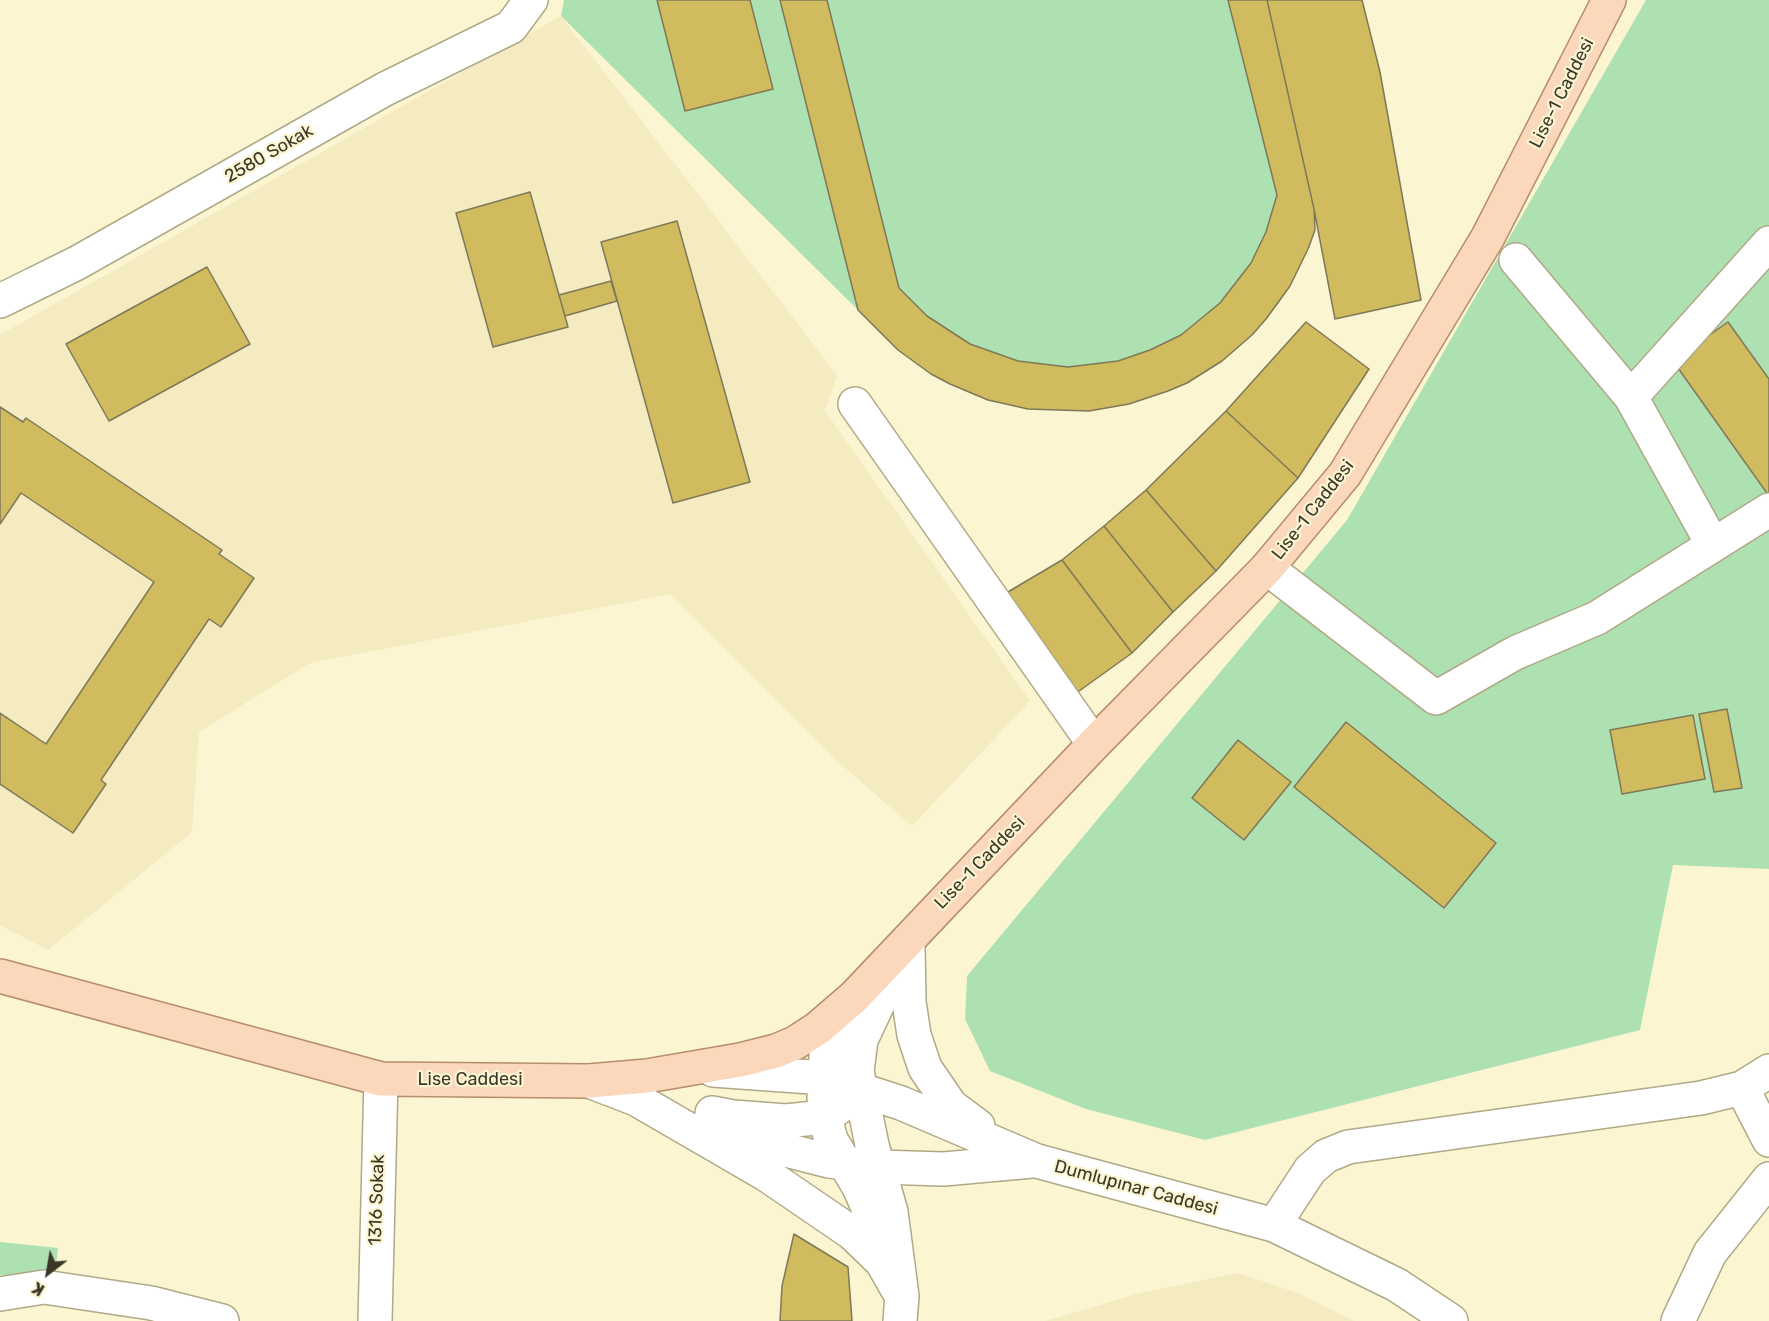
<!DOCTYPE html>
<html>
<head>
<meta charset="utf-8">
<style>
  body { margin:0 }
  #map { position:relative; width:1769px; height:1321px; overflow:hidden; background:#fcf5d1; font-family:Rubik,sans-serif }
  canvas { display:block }
  .north { position:absolute; left:18px; top:1243px; width:60px; height:60px; -webkit-text-stroke:4px #fcf5d1; paint-order:stroke; rotate:211deg; font-size:16px; font-weight:700; line-height:24px; text-align:center; color:#3b382a }
  .north::after { content:''; display:block; margin:auto; width:21px; height:27px; background:#3b382a; clip-path:polygon(50% 0,100% 100%,50% 72%,0 100%) }
</style>
</head>
<body>
<div id="map">
<canvas width="1769" height="1321"></canvas>
<div class="north">K</div>
</div>
<script>
const g = document.querySelector('canvas').getContext('2d');
g.lineJoin = 'round';
function paint(path, color) { g.fillStyle = color; g.fill(path, 'evenodd'); }
const shape = rows => new Path2D(rows.map(r => 'M' + r).join(''));
function stroke(path, color, width, dash) { g.strokeStyle = color; g.lineWidth = width; g.lineCap = dash ? 'butt' : 'round'; g.setLineDash(dash || []); g.stroke(path); }
function drawText(font, color, halo, rows, align = 'center') {
  g.font = font + ' Rubik,sans-serif'; g.lineWidth = 4.5; g.setLineDash([]); g.textBaseline = 'middle'; g.strokeStyle = halo; g.fillStyle = color; for (const [text, x, y, turn = 0] of rows) {
    g.save(); g.translate(x, y); g.rotate((+turn || 0) * Math.PI / 180); g.textAlign = isNaN(turn) ? turn : align; if (halo) g.strokeText(text, 0, 0); g.fillText(text, 0, 0); g.restore();
  }
}
paint(shape([
  [561,16,837,375,825,411,1030,701,912,826,836,760,671,594,310,663,199,732,192,832,48,950,0,925,0,335],
  [1238,1273,1298,1293,1354,1321,1046,1321,1140,1293]
]), '#f4ebc0');
paint(shape([
  [564,0,1362,0,1380,72,1421,300,1335,319,1314,212,1308,249,1290,286,1279,303,1266,319,1238,348,1222,361,1187,383,1149,398,1089,411,1028,409,988,400,950,384,931,374,883,336,858,310,561,16],
  [1646,0,1769,0,1769,869,1673,865,1640,1030,1205,1140,1086,1109,990,1071,965,1019,967,976,1347,520],
  [0,1242,58,1248,55,1275,0,1275]
]), '#ade1b2');
const building = shape([
  [657,0,750,0,773,89,685,111,657,0],
  [780,0,827,0,899,288,927,316,970,344,1018,361,1068,367,1118,361,1150,350,1181,335,1220,303,1251,263,1266,232,1277,195,1228,0,1267,0,1314,209,1315,230,1308,249,1290,286,1266,319,1252,335,1222,361,1187,383,1168,391,1129,404,1089,411,1028,409,988,400,950,384,931,374,898,350,858,310,780,0],
  [1267,0,1362,0,1380,72,1421,300,1335,319,1314,209,1267,0],
  [530,192,568,327,493,347,456,213,530,192],
  [677,221,750,482,673,503,601,242,677,221],
  [207,267,250,344,109,421,66,344,207,267],
  [611,281,617,301,565,316,559,295,611,281],
  [1306,322,1369,369,1298,478,1226,411,1306,322],
  [1728,322,1769,379,1769,496,1673,361,1728,322],
  [0,407,23,422,26,418,222,550,219,554,254,578,221,627,209,619,101,780,106,784,73,833,0,784,0,713,46,744,154,582,21,493,0,524,0,407],
  [1226,411,1298,478,1216,571,1146,490,1226,411],
  [1146,490,1216,571,1173,612,1104,526,1146,490],
  [1104,526,1173,612,1132,653,1062,560,1104,526],
  [1062,560,1132,653,1068,699,996,599,1062,560],
  [1727,709,1742,788,1714,792,1699,714,1727,709],
  [1693,715,1705,779,1622,794,1610,730,1693,715],
  [1346,722,1496,843,1444,908,1294,787,1346,722],
  [1238,740,1291,782,1244,840,1192,798,1238,740],
  [794,1234,848,1267,852,1321,780,1321,782,1286,794,1234]
]);
paint(building, '#d0bc5f');
stroke(building, '#7f7858', 1.5);
const minor = shape([
  [1516,260,1631,397,1713,545],
  [0,301,77,263,385,89,511,27,531,0],
  [1631,397,1769,243],
  [855,404,1094,744],
  [1267,568,1436,698,1515,653,1597,618,1769,510],
  [908,946,909,1002,914,1035,925,1068,951,1106,978,1126],
  [851,1000,840,1017,830,1037,826,1053,826,1081,824,1097,825,1117,831,1140,859,1187,880,1235],
  [713,1070,811,1077,867,1092,901,1103,1037,1161,1274,1225,1397,1285,1451,1321],
  [589,1081,636,1099,767,1175,852,1233,882,1262,898,1290],
  [1742,1088,1769,1140],
  [712,1113,733,1117,786,1121,825,1117,842,1105],
  [716,1132,829,1161,879,1167,944,1169,1032,1161],
  [1274,1225,1310,1170,1326,1156,1348,1147,1701,1098,1742,1088,1769,1071],
  [0,1294,44,1287,151,1303,222,1321],
  [375,1321,381,1079],
  [900,1321,902,1296,891,1212,872,1145,857,1071,861,1040,904,948],
  [1678,1321,1710,1253,1769,1179]
]);
const major = shape([
  [0,976,381,1079,589,1081,647,1076,740,1060,776,1051,795,1043,818,1028,854,997,1094,744,1267,568,1345,474,1488,237,1609,0]
]);
stroke(minor, '#b0a987', 36);
stroke(major, '#b68e6c', 36);
stroke(minor, '#fff', 33);
stroke(major, '#fbd7bc', 33);
drawText('18px', '#3b382a', '#fcf5d1', [
  ["Lise-1 Caddesi",1562,93,-63],
  ["2580 Sokak",269,154,-30],
  ["Lise-1 Caddesi",1313,510,-52],
  ["Lise-1 Caddesi",980,863,-46],
  ["Lise Caddesi",470,1080],
  ["Dumlupınar Caddesi",1136,1188,15],
  ["1316 Sokak",377,1200,-88]
]);
</script>
</body>
</html>
